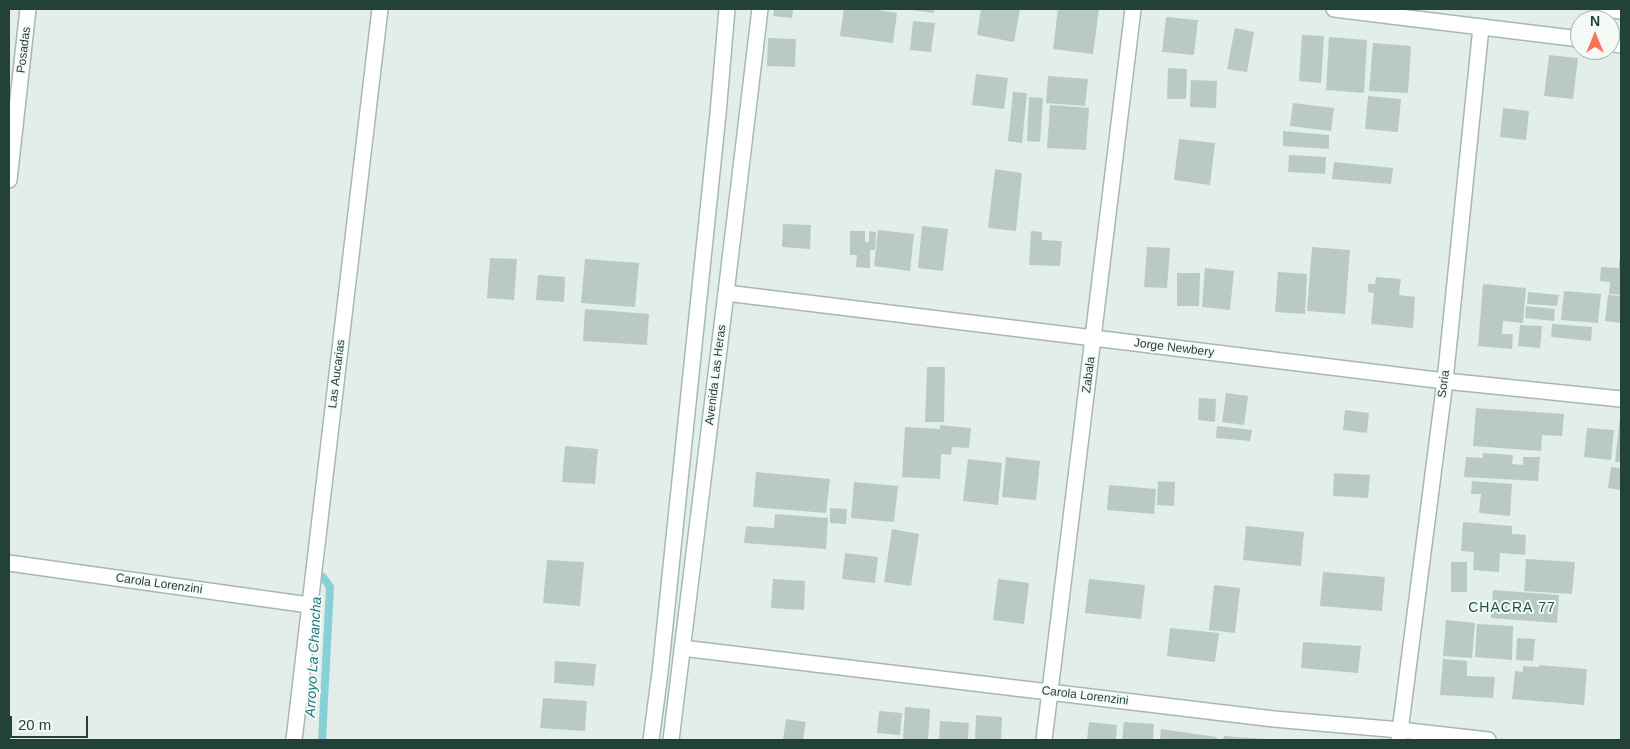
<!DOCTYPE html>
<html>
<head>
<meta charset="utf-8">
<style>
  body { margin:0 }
  #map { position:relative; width:1630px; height:749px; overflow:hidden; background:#e4eee9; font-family:Arial,sans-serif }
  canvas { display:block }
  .frame { position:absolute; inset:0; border:10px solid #224237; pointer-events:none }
  .north { position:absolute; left:1570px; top:10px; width:50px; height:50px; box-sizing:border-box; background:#f5faf7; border:1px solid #a1b0aa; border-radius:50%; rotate:0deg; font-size:14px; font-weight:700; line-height:20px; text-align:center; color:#224237 }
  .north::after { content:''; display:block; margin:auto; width:18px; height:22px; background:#fa7356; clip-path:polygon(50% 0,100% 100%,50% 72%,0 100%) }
  .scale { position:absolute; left:10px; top:716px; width:78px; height:22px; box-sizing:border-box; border:2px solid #224237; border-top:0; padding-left:6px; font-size:15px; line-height:18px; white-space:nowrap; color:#224237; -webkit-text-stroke:4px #f5faf7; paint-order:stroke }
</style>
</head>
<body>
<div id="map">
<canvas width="1630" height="749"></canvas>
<div class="frame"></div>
<div class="north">N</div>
<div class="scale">20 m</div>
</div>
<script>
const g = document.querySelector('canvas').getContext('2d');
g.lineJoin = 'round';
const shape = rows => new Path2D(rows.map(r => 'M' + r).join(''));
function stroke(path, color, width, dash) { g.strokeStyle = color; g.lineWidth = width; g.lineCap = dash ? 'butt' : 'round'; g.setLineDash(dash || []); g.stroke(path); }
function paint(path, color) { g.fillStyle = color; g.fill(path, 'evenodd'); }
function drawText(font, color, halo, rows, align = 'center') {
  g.font = font + ' Arial,sans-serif'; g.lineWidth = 4; g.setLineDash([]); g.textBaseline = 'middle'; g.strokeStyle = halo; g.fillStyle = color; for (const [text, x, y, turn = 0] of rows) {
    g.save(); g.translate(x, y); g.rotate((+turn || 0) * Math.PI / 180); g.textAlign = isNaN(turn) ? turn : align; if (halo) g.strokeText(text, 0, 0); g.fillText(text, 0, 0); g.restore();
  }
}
stroke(shape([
  [322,740,330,587,323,577]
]), '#89d0d6', 8);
paint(shape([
  [774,9,793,9,792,18,773,16],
  [844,9,870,9,897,13,893,43,840,36],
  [912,9,934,9,934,13,912,10],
  [981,9,1020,9,1014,42,977,35],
  [1058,9,1099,9,1093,54,1053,49],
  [1166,17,1198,20,1194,55,1162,52],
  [913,21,935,23,931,52,910,50],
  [1235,28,1254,32,1247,72,1227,69],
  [1302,35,1324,36,1321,83,1299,81],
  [1329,37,1367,40,1364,93,1326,90],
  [768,38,796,39,795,67,767,66],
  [1373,43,1411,46,1408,93,1369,91],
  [1549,55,1578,58,1573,99,1544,96],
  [1168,68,1187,69,1186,99,1167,99],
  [976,74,1008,78,1004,109,972,105],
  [1048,76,1088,79,1085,106,1046,103],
  [1191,80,1217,81,1216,108,1190,107],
  [1013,92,1027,93,1022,143,1008,141],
  [1368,96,1401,99,1398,132,1365,129],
  [1029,97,1043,98,1040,142,1027,141],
  [1293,103,1334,108,1331,131,1290,126],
  [1050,105,1089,108,1086,150,1047,148],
  [1503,108,1529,111,1526,140,1500,137],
  [1283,131,1329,135,1329,149,1283,146],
  [1179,139,1215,143,1210,185,1174,180],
  [1289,155,1326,157,1325,174,1288,172],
  [1334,162,1393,168,1391,184,1332,179],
  [995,169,1022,173,1016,231,988,228],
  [783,224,811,225,810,249,782,247],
  [922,226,948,229,943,271,918,268],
  [878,230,914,234,910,271,874,266],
  [850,231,865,231,865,242,869,242,869,231,876,232,875,250,870,250,870,268,856,267,857,255,850,255],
  [1031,231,1042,232,1042,240,1062,241,1060,266,1029,265],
  [1147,247,1170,248,1167,288,1144,287],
  [1312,247,1350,250,1345,314,1307,311],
  [490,258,517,259,514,300,487,298],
  [585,259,639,263,635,307,581,303],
  [1619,260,1621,260,1621,295,1609,294,1610,282,1600,281,1601,267,1619,268],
  [1205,268,1234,271,1230,310,1202,307],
  [1278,272,1307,274,1305,314,1275,312],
  [1177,273,1200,273,1199,306,1177,306],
  [538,275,565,277,564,302,536,300],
  [1376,277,1401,279,1399,295,1415,297,1413,328,1371,324,1374,293,1368,292,1368,284,1375,284],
  [1483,284,1526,288,1523,323,1503,321,1502,334,1513,334,1512,349,1478,346],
  [1564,291,1601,294,1598,323,1561,320],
  [1528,292,1559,295,1557,306,1527,304],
  [1608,295,1621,296,1621,323,1605,321],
  [1526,306,1555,309,1554,321,1525,318],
  [585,309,649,314,647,345,583,341],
  [1552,324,1592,327,1591,341,1551,337],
  [1520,325,1542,326,1540,348,1518,346],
  [927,367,945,367,944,422,925,422],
  [1226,393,1248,396,1244,425,1222,422],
  [1199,398,1216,399,1215,422,1198,420],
  [1476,408,1564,414,1562,436,1542,435,1541,451,1473,446],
  [1345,410,1369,413,1367,433,1343,430],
  [1620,417,1621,417,1621,462,1615,462],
  [940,425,971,428,969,448,952,447,951,455,941,454,940,479,902,477,905,427,940,429],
  [1217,426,1252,430,1250,441,1216,438],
  [1587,428,1614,430,1611,460,1584,457],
  [565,446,598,449,595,484,562,482],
  [1483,453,1513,455,1512,464,1523,465,1523,457,1540,457,1538,481,1464,477,1466,457,1483,458],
  [1006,457,1040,461,1036,500,1002,497],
  [968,459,1002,463,998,505,963,501],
  [1611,467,1621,468,1621,490,1608,488],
  [756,472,830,479,826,513,753,507],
  [1334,473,1370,475,1368,498,1333,496],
  [1158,481,1175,482,1174,506,1157,505],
  [1472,481,1512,484,1510,516,1479,513,1481,494,1471,494],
  [854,482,898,486,894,522,851,518],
  [1109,485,1156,489,1154,514,1107,510],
  [830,508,847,509,846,524,830,523],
  [775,514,828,518,826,549,744,543,746,526,774,528],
  [1463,522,1512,526,1512,534,1526,535,1525,555,1500,553,1499,572,1473,570,1474,552,1461,551],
  [1246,526,1304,532,1301,566,1243,560],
  [892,529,919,534,911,586,884,582],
  [845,553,878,557,875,583,842,579],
  [1526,559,1575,562,1572,594,1524,591],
  [547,560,584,562,580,606,543,603],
  [1451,562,1467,562,1467,592,1451,592],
  [1323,572,1385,577,1382,611,1320,606],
  [773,579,805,581,804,610,771,608],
  [998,579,1029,583,1024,624,993,620],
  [1089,579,1145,585,1141,619,1085,613],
  [1214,585,1240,588,1235,633,1209,630],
  [1493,590,1559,595,1557,623,1491,618],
  [1446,620,1475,623,1472,658,1443,656],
  [1477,624,1513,626,1512,660,1475,657],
  [1170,628,1219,633,1215,662,1167,656],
  [1517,638,1535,639,1533,661,1516,660],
  [1303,642,1361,646,1358,673,1301,668],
  [1443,659,1467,661,1467,676,1495,677,1493,698,1440,695],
  [555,661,596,664,594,686,554,683],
  [1539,665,1587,669,1584,705,1512,699,1515,671,1523,672,1523,666,1539,667],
  [543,698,587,701,585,731,540,728],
  [905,707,930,709,928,740,903,740],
  [879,711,902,713,900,735,877,733],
  [976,715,1002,717,1001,740,975,740],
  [786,719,806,722,803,740,783,740],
  [940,721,969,723,968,739,972,739,972,740,939,740],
  [1089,722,1117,725,1116,740,1087,740],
  [1124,722,1154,724,1153,740,1122,740],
  [1161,729,1217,737,1217,740,1160,740],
  [1224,736,1265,739,1265,740,1223,740]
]), '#b9cac2');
const minor = shape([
  [9,180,28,9],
  [726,293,1445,381,1621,399],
  [9,563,309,605],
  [682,648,1274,719,1400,730,1488,740],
  [1399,739,1445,381,1481,27],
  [294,740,380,9],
  [1044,740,1133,9]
]);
const secondary = shape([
  [1334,9,1580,39],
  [1605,9,1621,11],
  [1610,43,1621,45],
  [651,740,660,673,718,114,727,9],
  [671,740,726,293,760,9]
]);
stroke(minor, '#a6b7b0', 18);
stroke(secondary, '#a2bbb0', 18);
stroke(minor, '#fff', 15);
stroke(secondary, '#fff', 15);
drawText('12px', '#224237', '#f5faf7', [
  ["Posadas",24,50,-83],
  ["Jorge Newbery",1174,348,7],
  ["Las Aucarias",337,374,-83],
  ["Avenida Las Heras",716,375,-83],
  ["Zabala",1089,375,-83],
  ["Soria",1444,384,-83],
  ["Carola Lorenzini",159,584,8],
  ["Carola Lorenzini",1085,696,7]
]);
g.letterSpacing = '1px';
drawText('14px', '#1c5543', '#f5faf7', [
  ["CHACRA 77",1512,608]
]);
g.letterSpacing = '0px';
drawText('italic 14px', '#177882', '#f5faf7', [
  ["Arroyo La Chancha",314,657,-87]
]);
</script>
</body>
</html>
